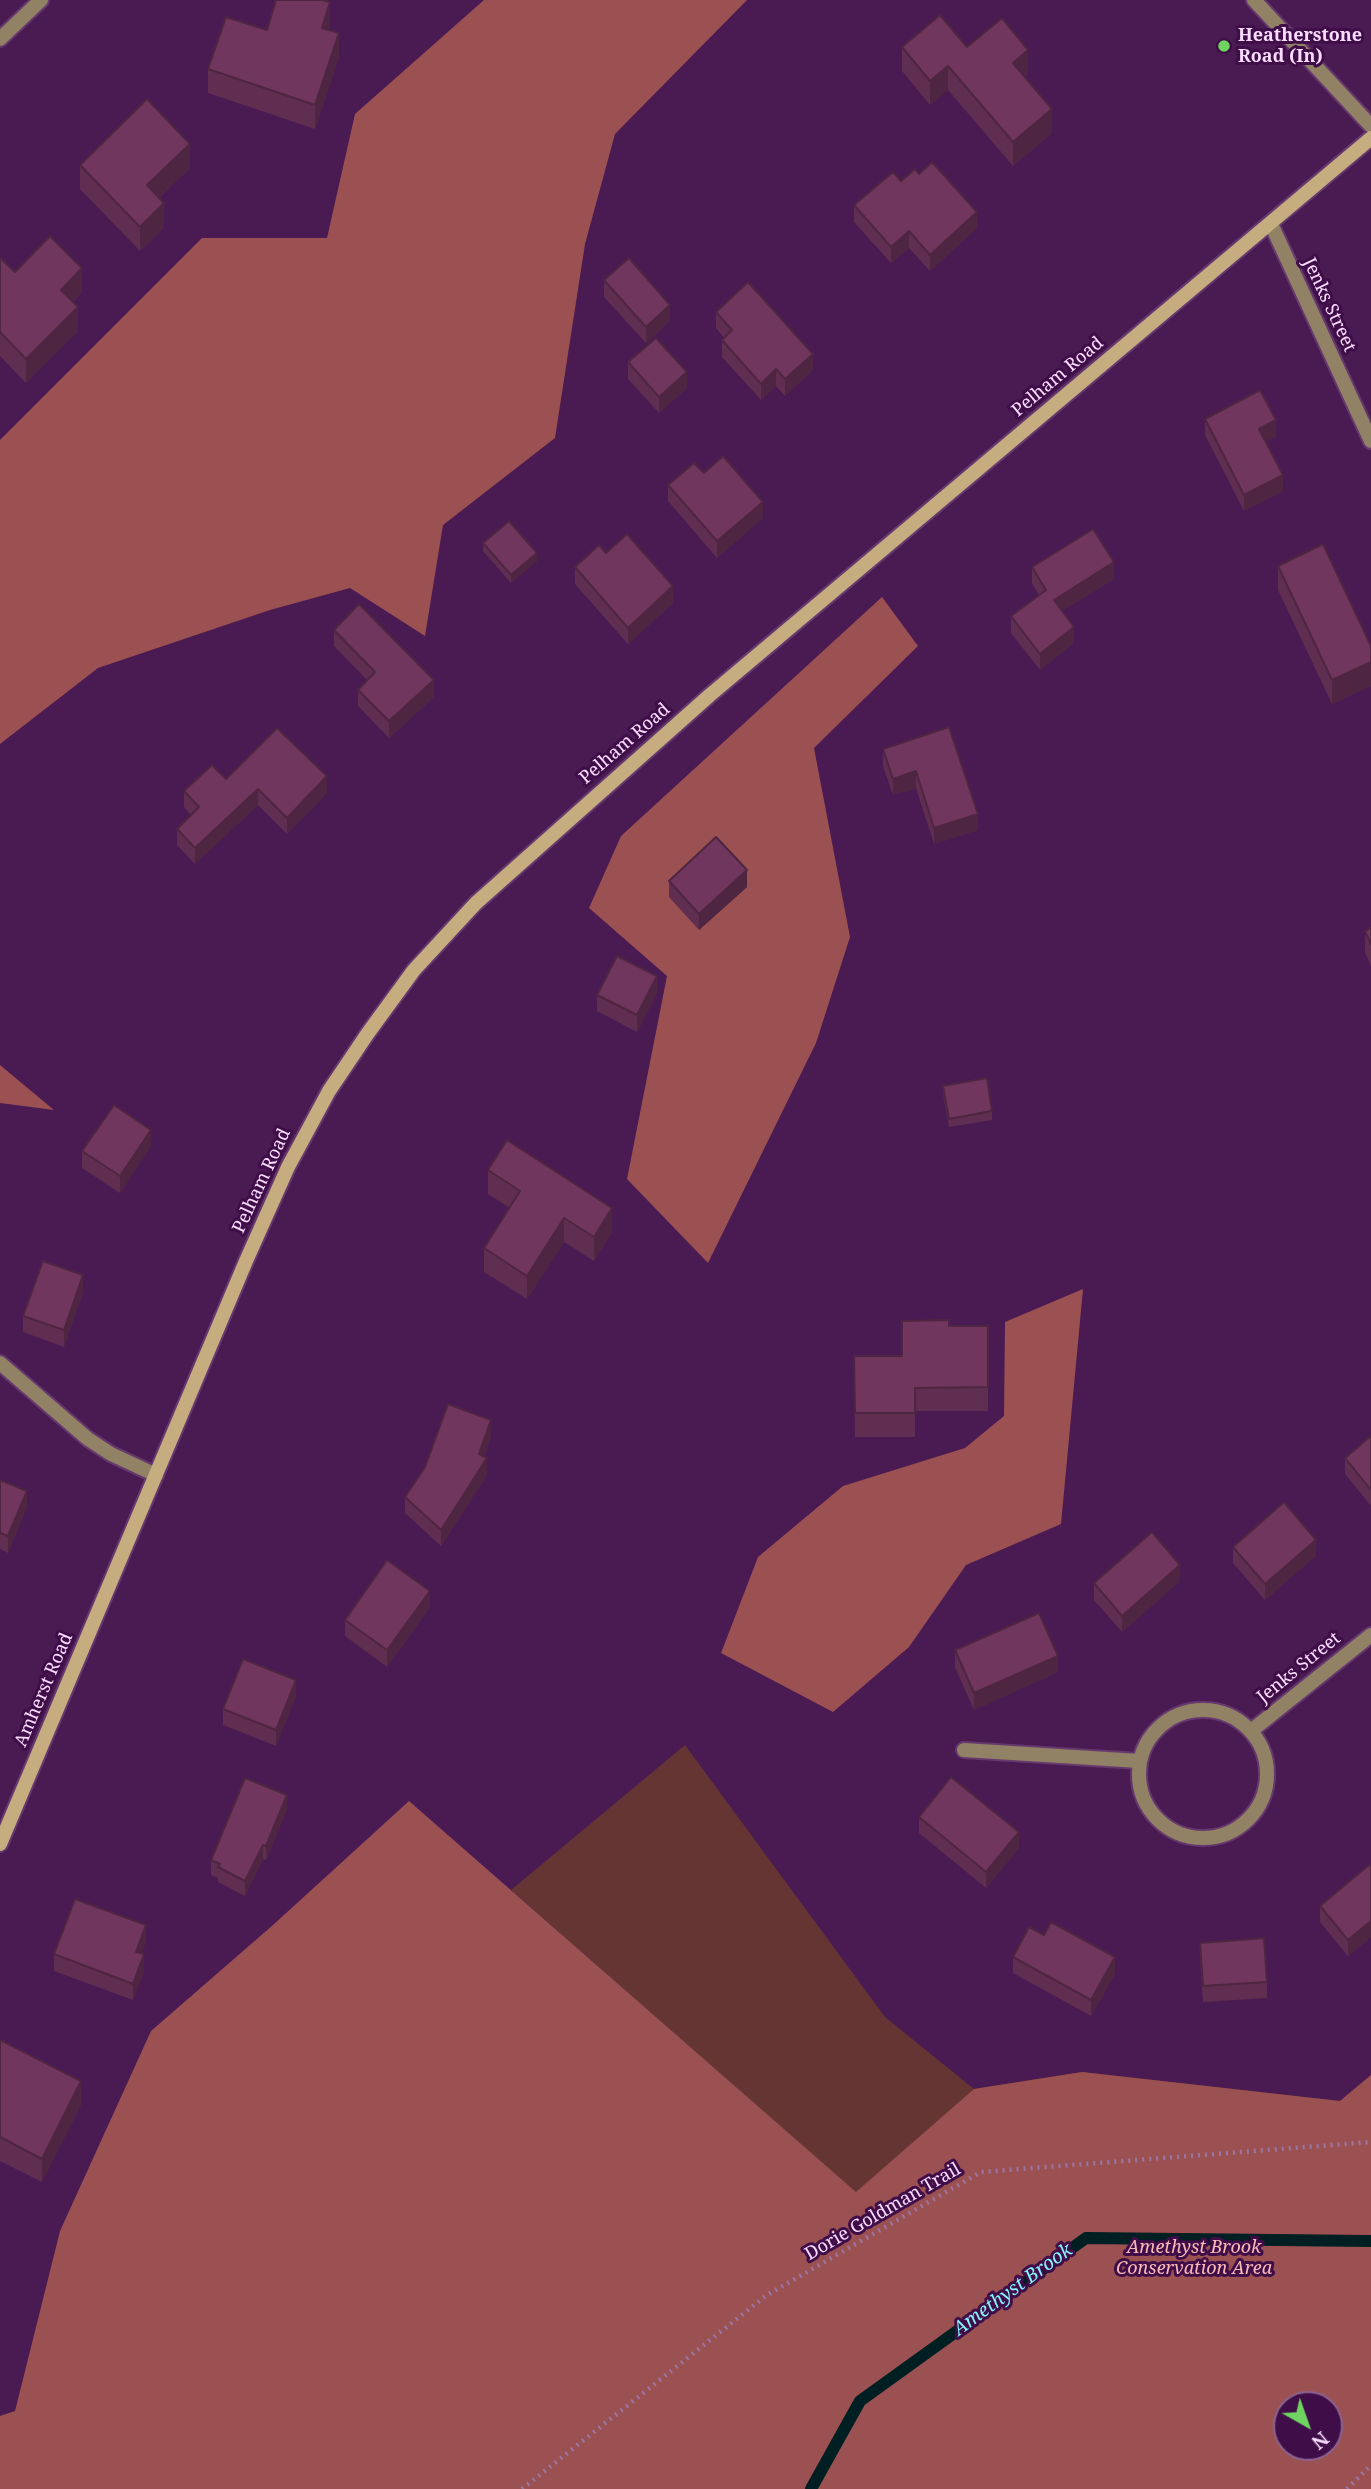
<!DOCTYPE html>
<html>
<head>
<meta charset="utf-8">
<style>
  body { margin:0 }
  #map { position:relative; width:1371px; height:2489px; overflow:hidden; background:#4a1a53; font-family:"Noto Serif",serif }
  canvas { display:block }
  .north { position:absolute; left:1273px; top:2391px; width:70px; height:70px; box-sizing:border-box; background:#3f0e48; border:2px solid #8a6191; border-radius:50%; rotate:140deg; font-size:19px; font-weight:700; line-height:28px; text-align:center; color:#faddfe }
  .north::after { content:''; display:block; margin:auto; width:24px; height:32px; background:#6ed360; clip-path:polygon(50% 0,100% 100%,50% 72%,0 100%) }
</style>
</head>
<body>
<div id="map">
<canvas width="1371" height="2489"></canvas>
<div class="north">N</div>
</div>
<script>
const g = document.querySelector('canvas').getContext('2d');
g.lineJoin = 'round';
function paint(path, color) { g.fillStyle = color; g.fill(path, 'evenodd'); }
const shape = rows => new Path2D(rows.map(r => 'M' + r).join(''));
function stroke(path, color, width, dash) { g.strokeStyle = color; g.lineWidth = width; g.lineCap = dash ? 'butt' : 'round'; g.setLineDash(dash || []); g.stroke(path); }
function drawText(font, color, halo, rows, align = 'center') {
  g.font = font + ' "Noto Serif",serif'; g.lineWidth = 6; g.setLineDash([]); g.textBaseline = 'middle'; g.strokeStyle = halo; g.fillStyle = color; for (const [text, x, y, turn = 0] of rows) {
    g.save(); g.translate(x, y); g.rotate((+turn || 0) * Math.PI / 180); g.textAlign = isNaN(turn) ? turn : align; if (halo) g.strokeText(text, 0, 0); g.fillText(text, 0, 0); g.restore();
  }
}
paint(shape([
  [685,1745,885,2017,974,2089,1082,2072,1340,2101,1371,2075,1371,2489,1194,2489,511,1890],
  [1287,2405,1329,2405,1329,2447,1287,2447]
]), '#653534');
paint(shape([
  [484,0,747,0,615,134,585,244,555,438,443,525,425,636,350,588,270,610,98,668,0,744,0,440,202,238,327,238,355,114],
  [882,597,918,646,814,748,850,937,816,1043,708,1263,627,1179,667,976,589,908,621,836],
  [0,1065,54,1110,0,1103],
  [1083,1289,1061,1524,966,1565,909,1647,833,1712,721,1653,758,1557,843,1486,965,1448,1004,1416,1005,1322],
  [409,1801,856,2192,974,2089,1082,2072,1340,2101,1371,2075,1371,2489,0,2489,0,2416,15,2411,60,2231,151,2031,273,1925],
  [1287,2405,1329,2405,1329,2447,1287,2447]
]), '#9b5151');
stroke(shape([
  [811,2489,860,2401,1086,2238,1371,2241]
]), '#001f22', 12);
const service = shape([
  [0,1363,88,1439,111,1454,156,1475],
  [964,1750,1139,1761]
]);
const minor = shape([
  [1254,0,1371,126],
  [0,39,41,0],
  [1271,224,1371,441],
  '1139 1774a64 64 0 1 1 128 0a64 64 0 1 1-128 0Z',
  [1251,1731,1371,1635]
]);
const secondary = shape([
  [0,1844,246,1261,288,1167,329,1091,368,1033,414,970,476,903,710,695,1371,138]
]);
stroke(service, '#66396e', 18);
stroke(minor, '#66396e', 18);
stroke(secondary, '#66396e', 18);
stroke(shape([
  [522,2489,767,2295,981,2172,1371,2142],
  [1347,2489,1371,2465]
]), '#9c75a3', 4.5, [2, 5]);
stroke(service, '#918165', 14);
stroke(minor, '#918165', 14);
stroke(secondary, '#c6ad80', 14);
paint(shape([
  [330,26,329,30,339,57,315,129,208,93,208,69,267,30],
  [902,47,967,47,1028,74,1025,77,1052,133,1013,166,948,90,930,105,902,71],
  [80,165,190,168,159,198,164,227,140,251,80,189],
  [919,174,977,228,930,271,909,248,891,263,854,222,854,205,901,181],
  [0,258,15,272,82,292,73,302,78,331,26,383,0,356],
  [604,280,670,321,646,343,604,297],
  [716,312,813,370,785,396,776,386,761,400,722,357,722,340,724,338,716,328],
  [628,362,687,388,659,413,628,379],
  [1205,419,1276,436,1265,442,1283,491,1244,511,1205,435],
  [704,473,763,518,717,558,668,501,668,485],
  [483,543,537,561,511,583,483,551],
  [606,553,673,603,628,644,575,584,575,567],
  [1278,566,1371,646,1371,686,1332,704,1278,590],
  [1032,567,1114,579,1062,611,1074,643,1040,670,1011,633,1011,616,1039,595,1032,584],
  [334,630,434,697,389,738,358,706,358,690,367,680,334,646],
  [949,727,978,830,934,844,916,788,893,795,883,766,883,749],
  [226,779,327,793,287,834,258,805,195,864,177,845,177,829,191,815,184,807,184,791],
  [669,881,747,887,699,930,669,897],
  [1371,928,1371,967,1365,952,1365,931],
  [657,993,637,1032,597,1011,597,995],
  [943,1086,992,1111,992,1120,949,1127,943,1094],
  [151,1146,120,1193,82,1168,82,1151],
  [488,1170,612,1232,594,1261,564,1242,527,1299,484,1272,484,1248,510,1208,488,1194],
  [83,1292,64,1347,23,1332,23,1316],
  [949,1326,988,1326,988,1411,915,1411,915,1437,855,1437,854,1356,902,1356],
  [1371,1436,1371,1506,1345,1474,1345,1458],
  [491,1437,484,1457,487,1475,441,1546,405,1513,405,1497],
  [0,1480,27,1507,8,1553,0,1549],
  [1233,1547,1316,1556,1265,1600,1233,1563],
  [1180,1581,1122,1632,1094,1600,1094,1583],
  [430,1607,387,1667,345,1636,345,1620],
  [955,1650,1058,1672,974,1710,955,1667],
  [296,1696,276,1746,223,1725,223,1709],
  [287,1809,266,1860,263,1859,245,1896,218,1882,218,1878,211,1875,211,1860],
  [919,1817,1019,1848,986,1888,919,1833],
  [1371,1867,1371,1937,1348,1956,1320,1922,1320,1906],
  [146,1942,141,1953,144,1971,133,2000,54,1971,54,1954],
  [1200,1943,1267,1982,1267,1998,1203,2002,1200,1959],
  [1013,1957,1115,1974,1091,2016,1013,1973],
  [0,2040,81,2105,42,2182,0,2161]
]), '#602e50');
paint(shape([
  [330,2,330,26,322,51,322,28],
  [339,33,339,57,315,129,315,105],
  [1028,50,1028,74,1013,87,1013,63],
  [948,66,948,90,930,105,930,81],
  [1052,109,1052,133,1013,166,1013,142],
  [190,144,190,168,147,209,147,185],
  [164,203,164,227,140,251,140,227],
  [977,212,977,228,930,271,930,255],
  [909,231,909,248,891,263,891,247],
  [82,268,82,292,61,314,61,290],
  [670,305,670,321,646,343,646,327],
  [78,307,78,331,26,383,26,359],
  [813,354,813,370,785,396,785,379],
  [776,369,776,386,761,400,761,384],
  [687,372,687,388,659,413,659,397],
  [1276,420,1276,436,1259,445,1259,429],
  [1283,475,1283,491,1244,511,1244,495],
  [763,502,763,518,717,558,717,541],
  [537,553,537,561,511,583,511,575],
  [1114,562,1114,579,1054,616,1054,600],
  [673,586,673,603,628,644,628,628],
  [1074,627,1074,643,1040,670,1040,654],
  [1371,662,1371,686,1332,704,1332,680],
  [434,680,434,697,389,738,389,721],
  [916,771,916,788,893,795,893,779],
  [327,776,327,793,287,834,287,818],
  [258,789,258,805,195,864,195,848],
  [978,814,978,830,934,844,934,828],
  [747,870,747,887,699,930,699,914],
  [657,976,657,993,637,1032,637,1015],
  [151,1130,151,1146,120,1193,120,1176],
  [612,1208,612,1232,594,1261,594,1237],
  [564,1218,564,1242,527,1299,527,1276],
  [83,1275,83,1292,64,1347,64,1330],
  [491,1420,491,1437,479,1471,479,1454],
  [487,1458,487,1475,441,1546,441,1530],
  [27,1491,27,1507,8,1553,8,1536],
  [1316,1540,1316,1556,1265,1600,1265,1584],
  [1180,1565,1180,1581,1122,1632,1122,1616],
  [430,1591,430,1607,387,1667,387,1650],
  [1058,1656,1058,1672,974,1710,974,1693],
  [296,1680,296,1696,276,1746,276,1730],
  [287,1795,287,1809,266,1860,266,1846],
  [1019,1832,1019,1848,986,1888,986,1872],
  [263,1845,263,1859,245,1896,245,1881],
  [1371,1921,1371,1937,1348,1956,1348,1940],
  [146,1925,146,1942,136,1968,136,1952],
  [144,1954,144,1971,133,2000,133,1984],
  [1115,1957,1115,1974,1091,2016,1091,2000],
  [81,2081,81,2105,42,2182,42,2159]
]), '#4e2641');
const building = shape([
  [276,0,323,0,330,2,322,28,339,33,315,105,208,69,226,17,267,30,276,0],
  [940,15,967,47,1002,18,1028,50,1013,63,1052,109,1013,142,948,66,930,81,902,47,940,15],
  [147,99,190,144,147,185,164,203,140,227,80,165,147,99],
  [932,162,977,212,930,255,909,231,891,247,854,205,893,172,901,181,915,169,919,174,932,162],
  [50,236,82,268,61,290,78,307,26,359,0,332,0,258,15,272,50,236],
  [629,258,670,305,646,327,604,280,629,258],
  [748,282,813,354,785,379,776,369,761,384,722,340,732,330,716,312,748,282],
  [656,338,687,372,659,397,628,362,656,338],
  [1260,390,1276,420,1259,429,1283,475,1244,495,1205,419,1260,390],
  [723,456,763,502,717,541,668,485,694,463,704,473,723,456],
  [509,521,537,553,511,575,483,543,509,521],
  [1093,529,1114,562,1054,600,1074,627,1040,654,1011,616,1046,590,1032,567,1093,529],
  [627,534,673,586,628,628,575,567,599,545,606,553,627,534],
  [1323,544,1371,646,1371,662,1332,680,1278,566,1323,544],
  [359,604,434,680,389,721,358,690,375,672,334,630,359,604],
  [949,727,978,814,934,828,916,771,893,779,883,749,949,727],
  [277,728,327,776,287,818,258,789,195,848,177,829,199,807,184,791,212,765,226,779,277,728],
  [716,837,747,870,699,914,669,881,716,837],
  [1371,928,1371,945,1365,931,1371,928],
  [617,956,657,976,637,1015,597,995,617,956],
  [987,1078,992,1111,949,1119,943,1086,987,1078],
  [114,1105,151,1130,120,1176,82,1151,114,1105],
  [507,1140,612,1208,594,1237,564,1218,527,1276,484,1248,520,1191,488,1170,507,1140],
  [43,1261,83,1275,64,1330,23,1316,43,1261],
  [949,1320,949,1326,988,1326,988,1387,915,1388,915,1413,855,1413,854,1356,902,1356,902,1321,949,1320],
  [448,1404,491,1420,479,1454,487,1458,441,1530,405,1497,425,1467,448,1404],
  [1371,1436,1371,1490,1345,1458,1371,1436],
  [0,1480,27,1491,8,1536,0,1533,0,1480],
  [1284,1502,1316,1540,1265,1584,1233,1547,1284,1502],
  [1152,1532,1180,1565,1122,1616,1094,1583,1152,1532],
  [387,1560,430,1591,387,1650,345,1620,387,1560],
  [1039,1613,1058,1656,974,1693,955,1650,1039,1613],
  [243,1659,296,1680,276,1730,223,1709,243,1659],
  [951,1777,1019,1832,986,1872,919,1817,951,1777],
  [245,1778,287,1795,266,1846,263,1845,245,1881,218,1867,220,1864,211,1860,245,1778],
  [1369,1865,1371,1867,1371,1921,1348,1940,1320,1906,1369,1865],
  [75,1899,146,1925,136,1952,144,1954,133,1984,54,1954,75,1899],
  [1051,1922,1115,1957,1091,2000,1013,1957,1029,1927,1044,1935,1051,1922],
  [1264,1938,1267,1982,1203,1986,1200,1943,1264,1938],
  [0,2040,81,2081,42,2159,0,2137,0,2040]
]);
paint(building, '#70365d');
stroke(building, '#4e2641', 2);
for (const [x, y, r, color] of [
  [1224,46,7,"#6ed360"]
]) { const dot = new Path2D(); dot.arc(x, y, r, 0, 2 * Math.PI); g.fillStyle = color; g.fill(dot); stroke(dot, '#3f0e48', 2.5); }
drawText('bold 18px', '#faddfe', '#3f0e48', [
  ["Heatherstone",1238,36],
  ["Road (In)",1238,57]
], 'left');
drawText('18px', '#faddfe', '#3f0e48', [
  ["Jenks Street",1329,305,65],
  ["Pelham Road",1058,377,-40],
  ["Pelham Road",625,744,-41],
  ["Pelham Road",262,1181,-65],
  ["Jenks Street",1299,1668,-39],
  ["Amherst Road",44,1690,-67],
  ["Dorie Goldman Trail",883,2212,-30]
]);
drawText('italic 18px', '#fcbab7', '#3f0e48', [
  ["Amethyst Brook",1194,2248],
  ["Conservation Area",1194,2269]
]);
drawText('italic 19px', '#85f4fb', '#3f0e48', [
  ["Amethyst Brook",1013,2290,-36]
]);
</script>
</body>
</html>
